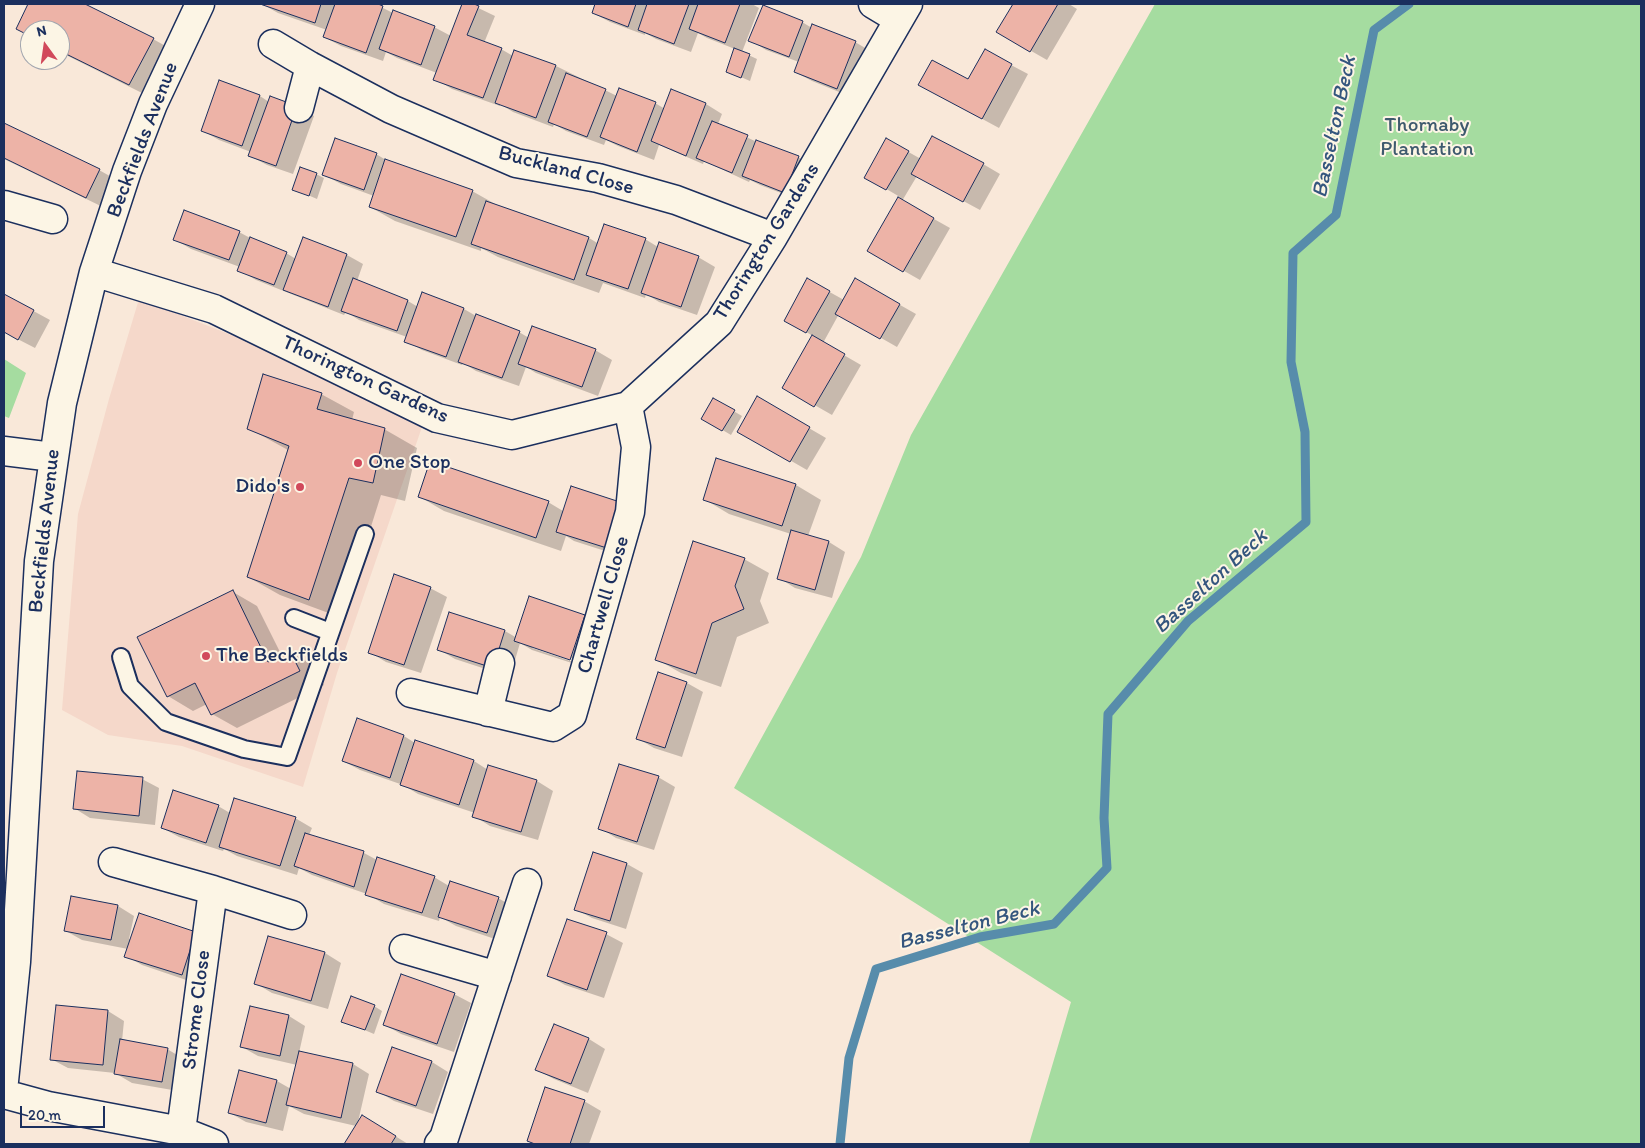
<!DOCTYPE html>
<html>
<head>
<meta charset="utf-8">
<style>
  body { margin:0 }
  #map { position:relative; width:1645px; height:1148px; overflow:hidden; background:#f9e8d9; font-family:Itim,sans-serif }
  canvas { display:block }
  .frame { position:absolute; inset:0; border:5px solid #1b2f5e; pointer-events:none }
  .north { position:absolute; left:20px; top:20px; width:50px; height:50px; box-sizing:border-box; background:#fcf5e5; border:1px solid #a2a6af; border-radius:50%; rotate:346deg; font-size:14px; font-weight:700; line-height:20px; text-align:center; color:#1b2f5e }
  .north::after { content:''; display:block; margin:auto; width:18px; height:22px; background:#d1495b; clip-path:polygon(50% 0,100% 100%,50% 72%,0 100%) }
  .scale { position:absolute; left:20px; top:1106px; width:85px; height:22px; box-sizing:border-box; border:2px solid #1b2f5e; border-top:0; padding-left:6px; font-size:15px; line-height:18px; white-space:nowrap; color:#1b2f5e; -webkit-text-stroke:4px #fcf5e5; paint-order:stroke }
</style>
</head>
<body>
<div id="map">
<canvas width="1645" height="1148"></canvas>
<div class="frame"></div>
<div class="north">N</div>
<div class="scale">20 m</div>
</div>
<script>
const g = document.querySelector('canvas').getContext('2d');
g.lineJoin = 'round';
function paint(path, color) { g.fillStyle = color; g.fill(path, 'evenodd'); }
const shape = rows => new Path2D(rows.map(r => 'M' + r).join(''));
function stroke(path, color, width, dash) { g.strokeStyle = color; g.lineWidth = width; g.lineCap = dash ? 'butt' : 'round'; g.setLineDash(dash || []); g.stroke(path); }
function drawText(font, color, halo, rows, align = 'center') {
  g.font = font + ' Itim,sans-serif'; g.lineWidth = 4; g.setLineDash([]); g.textBaseline = 'middle'; g.strokeStyle = halo; g.fillStyle = color; for (const [text, x, y, turn = 0] of rows) {
    g.save(); g.translate(x, y); g.rotate((+turn || 0) * Math.PI / 180); g.textAlign = isNaN(turn) ? turn : align; if (halo) g.strokeText(text, 0, 0); g.fillText(text, 0, 0); g.restore();
  }
}
paint(shape([
  [139,299,306,364,383,402,422,427,337,673,303,787,182,746,108,735,62,710,78,514,109,399]
]), '#f5d8ca');
paint(shape([
  [1155,4,1641,4,1641,1144,1029,1144,1071,1002,734,788,861,557,911,435],
  [4,359,26,373,9,418,4,416]
]), '#a5dca0');
paint(shape([
  [30,4,82,4,153,39,178,53,154,99,60,52,60,30,30,30,30,36,18,29],
  [262,4,375,4,393,13,434,27,451,36,463,4,470,4,495,16,484,43,501,49,513,56,515,51,556,66,617,96,655,103,665,109,672,91,706,104,722,114,718,124,757,142,798,157,815,167,802,201,760,185,750,180,749,182,704,161,703,164,659,145,654,160,618,146,606,140,604,145,566,131,554,124,553,127,513,112,500,104,500,106,452,89,435,79,437,73,397,58,386,52,383,61,341,46,324,37,327,30,278,13],
  [597,4,752,4,759,8,742,52,757,59,750,81,727,71,735,49,707,38,698,33,691,52,656,39,645,33,645,35,610,22,593,13],
  [1014,4,1069,4,1077,9,1047,60,998,32],
  [802,22,812,28,855,42,872,52,854,98,812,81,795,72,799,62,766,50,750,40],
  [1011,65,1028,74,999,128,936,94],
  [260,96,269,102,297,107,314,116,293,174,267,165,250,156,251,152,219,140,203,131],
  [4,124,99,170,124,184,111,211,4,159],
  [887,140,921,159,983,164,1000,174,980,210,917,176,902,201,950,228,920,280,869,251,900,197,866,177],
  [376,154,391,163,472,191,497,205,589,238,599,244,645,239,658,247,698,257,715,267,697,315,659,302,646,294,645,298,603,283,599,293,498,257,481,248,481,251,395,221,370,207,374,196,341,184,324,175],
  [316,174,324,178,317,199,294,189],
  [239,232,252,239,286,253,296,259,304,238,347,255,363,264,357,281,408,301,418,307,464,309,476,316,519,332,529,338,595,350,612,360,598,396,536,373,526,367,519,386,476,371,463,363,462,365,422,350,406,341,407,337,359,320,346,312,344,315,256,280,239,270,240,267,191,249,174,239],
  [808,280,844,300,856,280,916,314,897,347,839,314,823,343,861,365,832,415,783,387,813,336,786,320],
  [4,295,50,320,35,348,4,332],
  [321,394,354,412,352,420,384,429,417,448,405,501,381,495,342,618,280,595,248,577,288,450,248,428],
  [757,398,826,438,807,470,739,431],
  [713,399,742,416,731,435,702,418],
  [717,460,796,485,821,500,808,536,829,542,845,552,832,598,795,588,779,578,791,534,729,514,704,499],
  [420,497,548,502,563,511,627,558,574,541,566,536,561,551,444,511],
  [744,559,769,573,760,601,769,623,737,637,721,687,681,673,656,659],
  [430,588,447,597,421,673,386,662,369,652],
  [233,592,257,606,282,656,290,652,315,666,324,685,237,728,212,714,207,704,193,711,168,696],
  [450,613,505,631,517,638,585,616,601,625,587,668,532,650,520,643,510,677,455,659,438,649],
  [532,646,577,660,576,663,532,648],
  [659,673,687,683,703,692,682,757,654,748,637,738],
  [404,736,415,743,416,741,474,761,488,770,489,767,537,781,553,791,538,840,490,826,474,816,475,813,418,794,403,785,360,770,343,761],
  [658,777,675,787,654,850,616,838,600,828],
  [142,779,159,788,155,825,90,818,74,808],
  [218,806,230,813,295,818,312,828,309,835,364,853,377,860,434,877,449,886,498,898,515,908,504,942,456,926,440,917,439,921,384,904,367,894,312,875,299,868,297,875,237,856,224,849,223,851,179,837,162,828],
  [593,853,627,864,643,873,626,929,592,918,575,909],
  [118,906,134,916,129,939,195,933,198,984,142,965,126,956,128,949,82,940,66,931],
  [606,934,623,943,604,998,565,985,549,976],
  [325,953,341,963,328,1009,272,993,255,983],
  [454,994,471,1003,454,1052,401,1034,385,1025],
  [374,1006,382,1011,374,1034,343,1021],
  [251,1007,289,1016,305,1026,299,1053,353,1064,369,1074,358,1122,379,1126,408,1144,346,1144,356,1126,304,1114,289,1106,283,1131,246,1122,230,1113,277,1081,291,1089,297,1065,258,1056,242,1047],
  [108,1011,124,1021,122,1041,167,1049,184,1059,178,1091,132,1083,115,1073,68,1068,51,1059],
  [554,1026,589,1039,605,1049,588,1093,554,1079,537,1070],
  [393,1048,432,1062,448,1072,433,1114,394,1101,377,1091],
  [584,1101,601,1111,589,1144,534,1144,528,1141]
]), '#0003');
stroke(shape([
  [840,1144,849,1058,876,969,980,937,1054,924,1107,868,1104,818,1108,714,1188,621,1306,522,1305,432,1291,362,1293,253,1336,215,1374,30,1409,4]
]), '#578cab', 9);
const building = shape([
  [28,4,85,4,154,38,129,85,60,51,60,30,30,30,30,36,16,29,28,4],
  [260,4,321,4,315,23,260,4],
  [335,4,378,4,383,6,366,53,323,37,335,4],
  [462,4,474,4,479,6,467,35,502,48,483,98,433,80,462,4],
  [595,4,636,4,628,27,592,13,595,4],
  [647,4,689,4,674,44,638,30,647,4],
  [698,4,740,4,725,43,689,29,698,4],
  [1013,4,1058,4,1030,52,996,32,1013,4],
  [763,5,803,21,789,57,748,41,763,5],
  [393,10,435,26,421,65,379,49,393,10],
  [812,24,856,41,837,89,794,72,812,24],
  [734,48,750,54,741,78,726,72,734,48],
  [985,49,1012,64,982,119,918,85,932,60,968,79,985,49],
  [514,50,556,65,536,118,495,103,514,50],
  [566,73,606,89,587,137,548,122,566,73],
  [219,80,260,95,242,146,201,131,219,80],
  [619,88,656,102,637,152,600,137,619,88],
  [671,89,706,103,686,156,651,141,671,89],
  [270,96,297,106,276,166,248,156,270,96],
  [712,121,748,135,732,173,696,158,712,121],
  [4,123,100,169,86,198,4,158,4,123],
  [932,136,984,163,963,202,911,174,932,136],
  [335,138,377,153,364,190,322,175,335,138],
  [886,138,909,151,886,190,864,178,886,138],
  [756,140,799,156,785,193,742,176,756,140],
  [385,159,473,190,456,237,369,207,385,159],
  [300,167,317,173,309,196,292,190,300,167],
  [898,197,934,218,903,272,867,251,898,197],
  [486,201,589,237,574,280,471,244,486,201],
  [184,210,240,231,229,260,173,240,184,210],
  [604,224,646,238,628,289,586,275,604,224],
  [250,237,287,252,274,285,237,271,250,237],
  [303,237,347,254,328,307,283,290,303,237],
  [659,242,699,256,681,307,641,293,659,242],
  [353,278,408,300,397,331,341,311,353,278],
  [807,278,830,291,806,333,784,321,807,278],
  [855,278,900,304,880,339,835,314,855,278],
  [422,292,464,308,446,357,404,342,422,292],
  [4,294,34,310,18,340,4,332,4,294],
  [476,314,520,331,502,378,458,362,476,314],
  [532,326,596,349,582,387,518,364,532,326],
  [812,335,845,354,814,407,782,388,812,335],
  [263,374,322,393,317,409,385,428,373,483,349,478,309,600,247,577,289,446,247,429,263,374],
  [757,396,810,427,790,462,737,432,757,396],
  [713,398,735,410,722,431,701,419,713,398],
  [716,458,796,484,782,526,703,500,716,458],
  [430,461,549,501,536,538,418,497,430,461],
  [571,486,626,504,610,549,556,532,571,486],
  [791,530,829,541,815,590,777,579,791,530],
  [693,541,745,558,735,586,744,609,712,623,696,674,655,660,693,541],
  [394,574,431,587,404,665,368,653,394,574],
  [233,590,268,662,290,651,300,671,211,715,195,683,167,697,137,637,233,590],
  [529,596,585,615,570,660,514,641,529,596],
  [449,612,505,630,493,668,437,650,449,612],
  [658,672,687,682,665,748,636,739,658,672],
  [357,718,404,735,390,778,342,761,357,718],
  [415,740,474,760,459,805,400,785,415,740],
  [619,764,659,776,637,842,598,829,619,764],
  [488,765,537,780,521,832,472,817,488,765],
  [77,771,143,777,139,816,73,809,77,771],
  [173,790,219,805,206,843,161,828,173,790],
  [234,798,296,817,280,866,219,847,234,798],
  [305,833,364,851,354,887,294,866,305,833],
  [593,852,627,863,610,921,574,910,593,852],
  [377,857,435,876,422,913,365,895,377,857],
  [450,881,499,897,487,933,438,917,450,881],
  [71,896,118,905,111,940,64,931,71,896],
  [139,913,196,932,182,975,124,957,139,913],
  [567,919,607,932,587,990,547,976,567,919],
  [268,936,325,952,311,1001,254,984,268,936],
  [401,974,455,993,437,1044,383,1025,401,974],
  [351,996,375,1005,365,1030,341,1022,351,996],
  [56,1005,108,1010,103,1065,50,1060,56,1005],
  [250,1006,289,1015,280,1056,240,1047,250,1006],
  [554,1024,589,1038,571,1084,535,1070,554,1024],
  [120,1039,168,1048,162,1082,114,1074,120,1039],
  [392,1047,432,1061,416,1106,376,1092,392,1047],
  [299,1051,353,1063,341,1118,286,1105,299,1051],
  [239,1070,277,1080,266,1123,228,1113,239,1070],
  [545,1087,585,1100,570,1144,535,1144,527,1141,545,1087],
  [362,1115,396,1136,391,1144,344,1144,362,1115]
]);
paint(building, '#edb3a7');
stroke(building, '#1b2f5e', 1);
const service = shape([
  [294,618,330,632],
  [121,657,130,686,166,722,244,749,287,757,365,534]
]);
const minor = shape([
  [873,4,898,19],
  [273,44,310,66,391,109,516,163,598,178,676,200,773,237],
  [299,108,310,66],
  [4,205,53,219],
  [94,272,214,309,437,418,512,435,628,406,719,323,773,237,908,4],
  [4,451,53,457],
  [411,693,553,727,572,715,630,512,636,447,628,406],
  [488,712,500,663],
  [113,862,213,890],
  [404,949,497,976],
  [4,1081,16,962,39,561,62,403,94,272,127,171,153,104,200,4],
  [4,1094,48,1106,181,1131,214,1144],
  [181,1131,213,890,292,915],
  [439,1144,444,1138,527,883]
]);
stroke(service, '#1b2f5e', 20);
stroke(minor, '#1b2f5e', 31);
stroke(service, '#fcf5e5', 16);
stroke(minor, '#fcf5e5', 28);
for (const [x, y, r, color] of [
  [358,463,5,"#d1495b"],
  [300,487,5,"#d1495b"],
  [206,656,5,"#d1495b"]
]) { const dot = new Path2D(); dot.arc(x, y, r, 0, 2 * Math.PI); g.fillStyle = color; g.fill(dot); stroke(dot, '#fcf5e5', 2); }
drawText('21px', '#3e5a6e', '#fcf5e5', [
  ["Thornaby",1427,126],
  ["Plantation",1427,150]
]);
drawText('21px', '#1b2f5e', '#fcf5e5', [
  ["Beckfields Avenue",143,140,-69],
  ["Buckland Close",566,171,15],
  ["Thorington Gardens",767,242,-58],
  ["Thorington Gardens",365,380,25],
  ["Beckfields Avenue",45,531,-84],
  ["Chartwell Close",604,605,-74],
  ["Strome Close",197,1010,-83]
]);
drawText('21px', '#1b2f5e', '#fcf5e5', [
  ["One Stop",368,463],
  ["Dido's",290,487,"right"],
  ["The Beckfields",216,656]
], 'left');
drawText('italic 22px', '#34567e', '#fcf5e5', [
  ["Basselton Beck",1335,127,-78],
  ["Basselton Beck",1211,582,-42],
  ["Basselton Beck",969,926,-14]
]);
</script>
</body>
</html>
